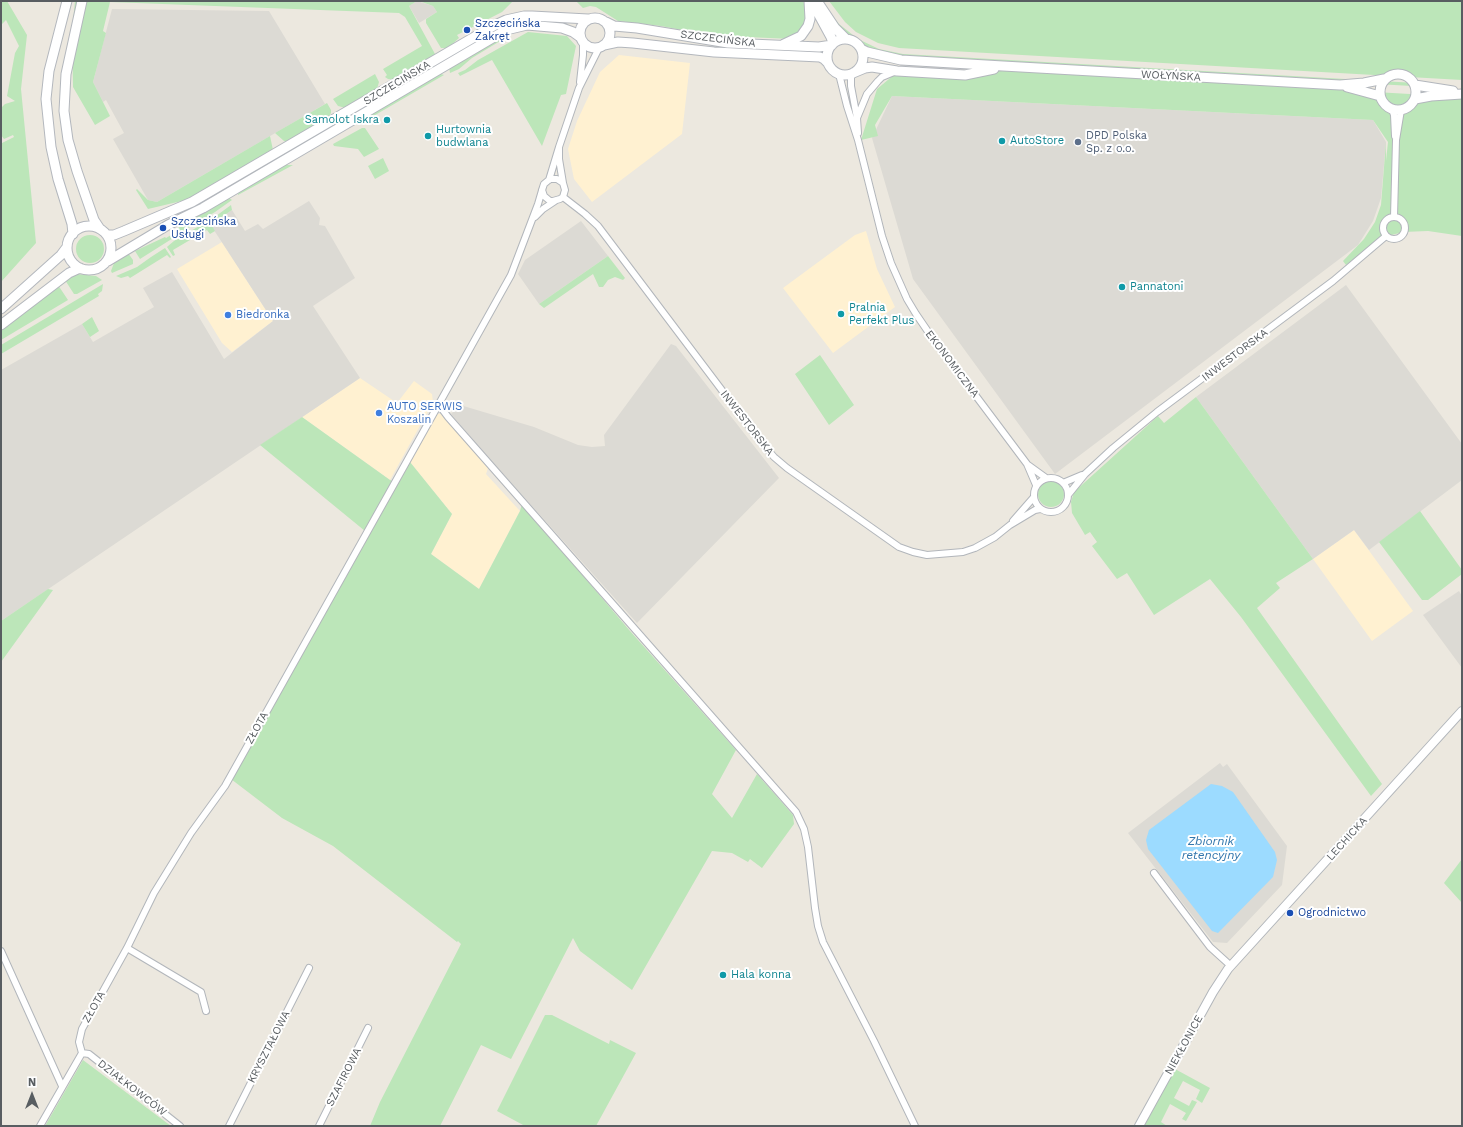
<!DOCTYPE html>
<html>
<head>
<meta charset="utf-8">
<style>
  body { margin:0 }
  #map { position:relative; width:1463px; height:1127px; overflow:hidden; background:#ece8df; font-family:"Work Sans",sans-serif }
  canvas { display:block }
  .frame { position:absolute; inset:0; border:2px solid #585d61; pointer-events:none }
  .north { position:absolute; left:12px; top:1075px; width:40px; height:40px; -webkit-text-stroke:3px #fff; paint-order:stroke; rotate:0deg; font-size:11px; font-weight:700; line-height:16px; text-align:center; color:#585d61 }
  .north::after { content:''; display:block; margin:auto; width:14px; height:18px; background:#585d61; clip-path:polygon(50% 0,100% 100%,50% 72%,0 100%) }
</style>
</head>
<body>
<div id="map">
<canvas width="1463" height="1127"></canvas>
<div class="frame"></div>
<div class="north">N</div>
</div>
<script>
const g = document.querySelector('canvas').getContext('2d');
g.lineJoin = 'round';
function paint(path, color) { g.fillStyle = color; g.fill(path, 'evenodd'); }
const shape = rows => new Path2D(rows.map(r => 'M' + r).join(''));
function stroke(path, color, width, dash) { g.strokeStyle = color; g.lineWidth = width; g.lineCap = dash ? 'butt' : 'round'; g.setLineDash(dash || []); g.stroke(path); }
function drawText(font, color, halo, rows, align = 'center') {
  g.font = font + ' "Work Sans",sans-serif'; g.lineWidth = 4; g.setLineDash([]); g.textBaseline = 'middle'; g.strokeStyle = halo; g.fillStyle = color; for (const [text, x, y, turn = 0] of rows) {
    g.save(); g.translate(x, y); g.rotate((+turn || 0) * Math.PI / 180); g.textAlign = isNaN(turn) ? turn : align; if (halo) g.strokeText(text, 0, 0); g.fillText(text, 0, 0); g.restore();
  }
}
paint(shape([
  [619,55,690,63,682,134,592,202,574,179,568,149,577,121,600,72],
  [866,231,877,269,895,307,833,353,783,288,855,235],
  [222,242,273,321,232,352,222,343,177,269],
  [360,378,397,403,414,381,432,394,433,402,390,480,302,417],
  [437,414,442,414,488,468,486,474,520,511,479,589,431,554,452,514,410,462],
  [1354,530,1413,611,1372,641,1313,559]
]), '#fff1d1');
paint(shape([
  [417,1,433,6,437,12,419,23,409,6],
  [112,9,269,11,325,104,157,202,148,200,113,139,124,133,106,100,103,102,93,82],
  [892,96,1373,120,1386,142,1381,198,1373,221,1358,245,1055,474,913,279,872,138],
  [309,201,320,218,319,225,325,226,355,278,313,306,360,378,1,621,1,370,82,324,93,342,154,307,143,288,172,272,224,359,273,321,210,224,232,210,245,231,258,224,263,229],
  [581,221,608,256,539,304,518,274,525,260],
  [1346,285,1462,444,1462,480,1369,550,1354,530,1313,559,1196,397],
  [671,344,676,346,779,478,637,623,486,455,451,414,460,405,534,427,578,445,592,447,605,446,604,435],
  [1459,591,1462,596,1462,668,1423,615],
  [1220,763,1223,767,1227,764,1287,846,1282,885,1227,943,1213,942,1128,833]
]), '#dcdad4');
paint(shape([
  [1,1,7,1,27,35,21,89,36,243,1,282,1,147,2,143,14,137,13,135,4,139,1,135,1,108,5,104,15,101,7,96,15,53,19,46,6,20,1,25],
  [75,1,417,1,409,6,435,54,394,80,388,79,385,77,387,75,383,69,422,46,405,17,399,13,110,2,103,31,106,33,93,82,110,116,95,125,73,87,72,31],
  [419,1,513,1,502,12,457,35,459,38,448,48,441,48,426,23,426,19,437,12,433,6],
  [576,1,803,1,806,7,806,25,791,39,747,37,723,38,661,26,618,21,596,7,590,6,583,8],
  [829,1,1462,1,1462,80,899,48,878,43,856,32,845,22],
  [831,14,839,24,858,39,879,49,903,54,1416,83,1412,86,913,58,883,53,861,44,840,29],
  [521,23,530,23,472,58,459,69,450,73,449,67],
  [528,32,567,36,576,46,566,94,561,95,542,146,492,60,460,76,458,73,465,70,478,60],
  [1000,70,1114,77,1462,97,1462,236,1428,231,1403,232,1388,236,1372,245,1346,265,1343,261,1364,239,1375,222,1381,205,1386,142,1386,161,1388,142,1373,120,892,96,875,125,878,136,861,140,877,89,895,74],
  [438,73,444,75,370,118,369,115],
  [375,74,379,82,377,89,346,108,338,106,333,99],
  [327,103,331,110,331,113,328,118,288,142,284,141,275,133],
  [362,128,365,128,379,149,364,157,358,149,334,146,333,144],
  [270,136,273,150,190,199,148,209,136,190,137,189,148,200,157,202],
  [383,158,389,171,375,179,368,166],
  [285,165,293,165,238,195,238,194,240,190],
  [228,197,232,200,215,212,180,233,178,228],
  [231,205,232,210,211,224,215,231,210,234,207,230,173,250,175,255,173,256,167,247,168,246,174,241,216,216],
  [176,232,178,235,140,259,135,251,165,237,166,238],
  '76 249a14 14 0 1 1 28 0a14 14 0 1 1-28 0Z',
  [165,248,171,257,170,258,167,255,130,278,128,276,121,278,116,276,137,267,151,257],
  [128,253,133,260,133,264,112,273,111,271,114,263,119,258],
  [608,256,625,278,623,280,615,277,608,280,603,287,599,287,593,274,544,308,539,304],
  [77,274,96,276,102,280,77,294,74,294,65,280,72,275],
  [103,284,102,291,98,294,99,296,1,354,1,345],
  [58,285,68,300,1,340,1,329],
  [92,317,99,331,90,337,82,324],
  [820,355,854,405,829,425,795,374],
  [1196,397,1313,559,1276,583,1280,588,1257,608,1382,784,1371,796,1241,617,1210,579,1154,615,1127,573,1117,579,1092,546,1097,542,1090,532,1085,535,1072,513,1071,502,1074,492,1158,416,1164,423],
  [302,417,390,480,398,483,410,462,452,514,431,554,479,589,520,511,522,504,630,631,736,750,712,794,732,818,757,774,793,815,794,824,762,868,750,859,748,862,732,853,712,851,632,990,580,951,573,938,511,1059,481,1045,440,1126,370,1126,380,1102,461,944,458,941,457,942,333,846,282,818,227,776,365,531,260,445],
  '1038 494a13 13 0 1 1 26 0a13 13 0 1 1-26 0Z',
  [1420,511,1462,570,1462,574,1428,600,1422,600,1379,542],
  [48,589,53,590,1,662,1,621],
  [1462,859,1462,903,1444,883],
  [545,1015,552,1015,609,1044,610,1040,636,1053,596,1126,525,1126,497,1111],
  [83,1060,171,1126,45,1126],
  [1175,1069,1210,1088,1202,1103,1196,1099,1200,1090,1183,1081,1174,1098,1189,1106,1192,1100,1197,1102,1186,1121,1182,1119,1186,1113,1170,1104,1161,1122,1167,1126,1144,1126]
]), '#bce6b9');
paint(shape([
  [1211,784,1222,786,1233,792,1275,852,1277,860,1273,877,1218,933,1212,931,1148,849,1146,840,1149,830]
]), '#9cdbff');
const minor = shape([
  [839,74,847,106,858,140,882,236,891,263,907,299,916,314,931,336,1027,464,1036,485],
  [851,74,851,86,857,118,858,133],
  [580,82,583,55,583,44],
  [1392,109,1394,115,1395,136],
  [857,118,867,94,878,81,882,77,894,72],
  [559,147,579,88,599,48],
  [549,180,559,147,559,159,563,183],
  [542,190,544,196,550,201,553,201,560,199,563,197,565,190,563,183,557,179,550,179,544,184,543,187,538,204,511,275,440,402,442,409,448,417,796,812,804,829,808,847,815,908,818,926,823,942,874,1041,915,1126],
  [563,197,585,214,598,226,761,442,774,457,787,468,899,547,913,552,927,555,963,552,975,548,995,537,1010,525,1035,510,1040,509],
  '1383 228a11 11 0 1 1 22 0a11 11 0 1 1-22 0Z',
  [535,217,543,209,555,201],
  [1394,217,1396,140,1401,110],
  [1028,465,1046,478],
  '1034 495a17 17 0 1 1 34 0a17 17 0 1 1-34 0Z',
  [1063,483,1082,475],
  [1068,495,1085,474,1113,448,1157,412,1333,281,1386,236],
  [1013,521,1034,497],
  [1154,873,1210,947,1231,966],
  [127,948,201,992,206,1011],
  [1,951,62,1086],
  [82,1053,79,1042,82,1029,127,948,154,893,191,833,225,786,440,402],
  [82,1053,89,1054,180,1126],
  [40,1126,82,1053],
  [229,1126,309,968],
  [319,1126,368,1028]
]);
const tertiary = shape([
  [1139,1126,1213,992,1228,969,1462,711]
]);
const secondary = shape([
  [67,1,49,71,46,99,51,147,58,179,72,224,73,234],
  [82,1,66,74,64,111,68,140,77,171,94,220,100,229],
  [817,1,835,28,846,39],
  [813,4,831,37,833,43],
  '580 33a15 15 0 1 1 30 0a15 15 0 1 1-30 0Z',
  [606,22,614,26,637,28,728,43,819,47,832,45],
  '827 57a18 18 0 1 1 36 0a18 18 0 1 1-36 0Z',
  [784,44,801,36,808,26,810,19,809,1],
  [604,45,618,42,633,43,714,52,820,57,824,59,828,63],
  [861,49,867,52,901,60,1003,66,1340,85,1364,83,1384,79],
  [853,73,865,68,872,67,897,71,965,75,994,69],
  '1380 92a18 18 0 1 1 36 0a18 18 0 1 1-36 0Z',
  [1415,85,1453,91],
  [1347,87,1380,96],
  [1415,99,1431,96,1462,94],
  '67 248a22 22 0 1 1 44 0a22 22 0 1 1-44 0Z',
  [107,235,114,235,124,231,192,202,495,25,506,20,524,16,532,16,588,19],
  [108,261,168,225,203,208,506,30,527,25,562,28,573,32,580,37],
  [1,309,61,255,67,247],
  [1,325,69,273,80,268]
]);
stroke(minor, '#b2b6bb', 8);
stroke(tertiary, '#b2b6bb', 10);
stroke(secondary, '#b3b7bd', 11);
stroke(minor, '#fff', 6);
stroke(tertiary, '#fff', 8);
stroke(secondary, '#fff', 9);
for (const [x, y, r, color] of [
  [467,30,4,"#1a4fb4"],
  [387,120,4,"#0f9aa8"],
  [428,136,4,"#0f9aa8"],
  [1002,141,4,"#0f9aa8"],
  [1078,142,4,"#5c6f8a"],
  [163,228,4,"#1a4fb4"],
  [1122,287,4,"#0f9aa8"],
  [841,314,4,"#0f9aa8"],
  [228,315,4,"#3f7fe0"],
  [379,413,4,"#3f7fe0"],
  [1290,913,4,"#1a4fb4"],
  [723,975,4,"#0f9aa8"]
]) { const dot = new Path2D(); dot.arc(x, y, r, 0, 2 * Math.PI); g.fillStyle = color; g.fill(dot); stroke(dot, '#fff', 1.5); }
drawText('11px', '#164399', '#fff', [
  ["Szczecińska",475,24],
  ["Zakręt",475,37],
  ["Szczecińska",171,222],
  ["Usługi",171,235],
  ["Ogrodnictwo",1298,913]
], 'left');
drawText('11px', '#585d61', '#fff', [
  ["SZCZECIŃSKA",718,39,7],
  ["WOŁYŃSKA",1171,76,3],
  ["SZCZECIŃSKA",397,83,-31],
  ["INWESTORSKA",1235,355,-37],
  ["EKONOMICZNA",952,364,53],
  ["INWESTORSKA",747,423,52],
  ["ZŁOTA",257,728,-61],
  ["LECHICKA",1347,839,-48],
  ["ZŁOTA",94,1007,-60],
  ["NIEKŁONICE",1184,1045,-61],
  ["KRYSZTAŁOWA",269,1047,-63],
  ["SZAFIROWA",344,1077,-63],
  ["DZIAŁKOWCÓW",132,1088,38]
]);
drawText('11px', '#0d838f', '#fff', [
  ["Samolot Iskra",379,120,"right"],
  ["Hurtownia",436,130],
  ["budwlana",436,143],
  ["AutoStore",1010,141],
  ["Pannatoni",1130,287],
  ["Pralnia",849,308],
  ["Perfekt Plus",849,321],
  ["Hala konna",731,975]
], 'left');
drawText('11px', '#4e5e75', '#fff', [
  ["DPD Polska",1086,136],
  ["Sp. z o.o.",1086,149]
], 'left');
drawText('11px', '#366cbe', '#fff', [
  ["Biedronka",236,315],
  ["AUTO SERWIS",387,407],
  ["Koszalin",387,420]
], 'left');
drawText('italic 12px', '#3377ad', '#fff', [
  ["Zbiornik",1211,841],
  ["retencyjny",1211,855]
]);
</script>
</body>
</html>
